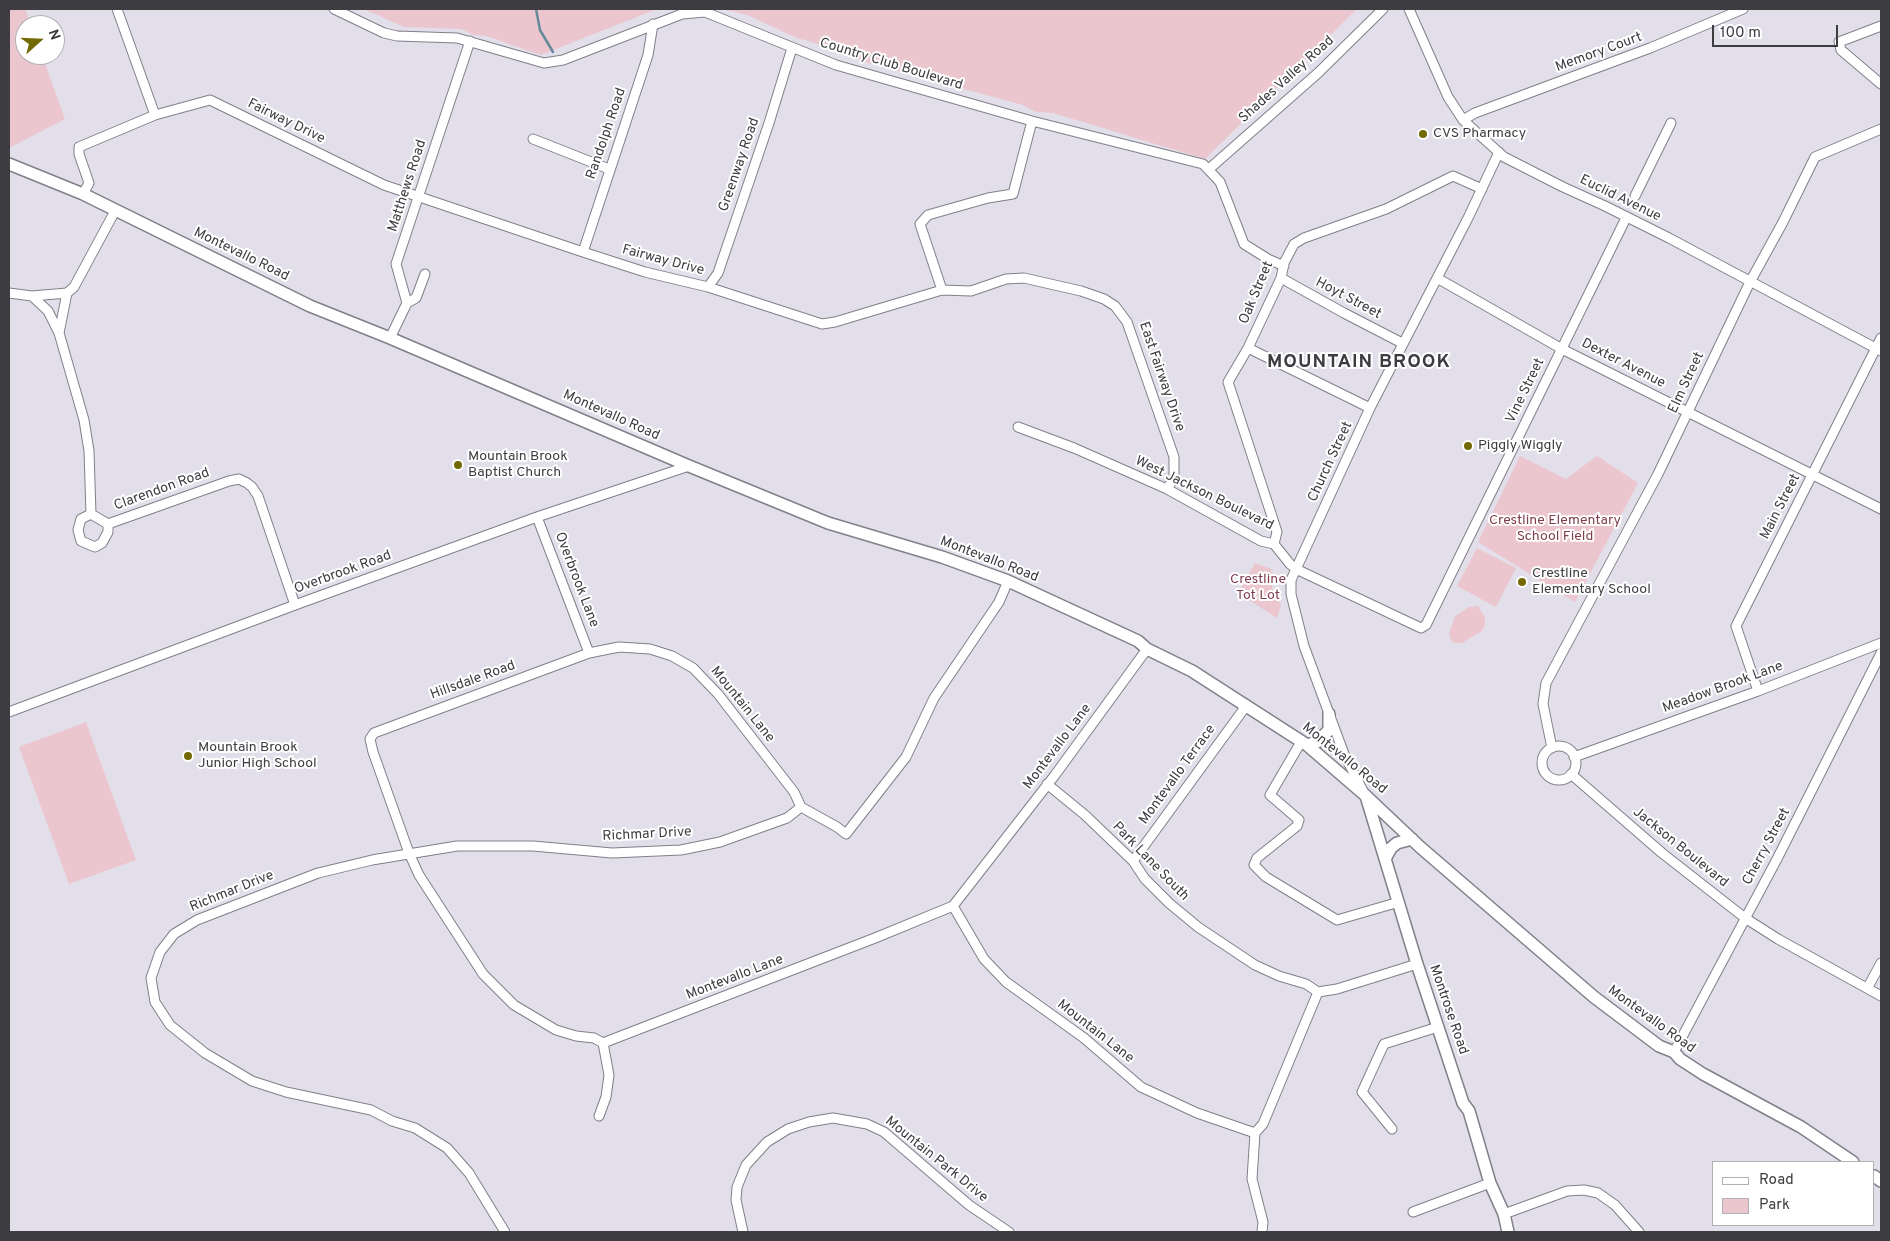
<!DOCTYPE html>
<html>
<head>
<meta charset="utf-8">
<style>
  body { margin:0 }
  #map { position:relative; width:1890px; height:1241px; overflow:hidden; background:#e2dfeb; font-family:Overpass,sans-serif }
  canvas { display:block }
  .frame { position:absolute; inset:0; border:10px solid #3d3c41; pointer-events:none }
  .legend { position:absolute; left:1712px; top:1161px; width:162px; height:65px; box-sizing:border-box; background:#fff; border:1px solid #b1b1b3; margin:0; padding:6px 9px; list-style:none; font-size:15px; color:#3d3c41 }
  .legend li { display:flex; align-items:center; gap:10px; height:25px }
  .legend b { width:25px; border:1px solid #b1b1b3 }
  .north { position:absolute; left:15px; top:15px; width:50px; height:50px; box-sizing:border-box; background:#fff; border:1px solid #b1b1b3; border-radius:50%; rotate:70deg; font-size:14px; font-weight:700; line-height:20px; text-align:center; color:#3d3c41 }
  .north::after { content:''; display:block; margin:auto; width:18px; height:22px; background:#716902; clip-path:polygon(50% 0,100% 100%,50% 72%,0 100%) }
  .scale { position:absolute; left:1712px; top:25px; width:126px; height:22px; box-sizing:border-box; border:2px solid #3d3c41; border-top:0; padding-left:6px; font-size:15px; line-height:18px; white-space:nowrap; color:#3d3c41; -webkit-text-stroke:4px #fff; paint-order:stroke }
</style>
</head>
<body>
<div id="map">
<canvas width="1890" height="1241"></canvas>
<div class="frame"></div>
<ul class="legend">
<li><b style="height:6px;background:#fff"></b>Road</li>
<li><b style="height:14px;background:#ebc6ce"></b>Park</li>
</ul>
<div class="north">N</div>
<div class="scale">100 m</div>
</div>
<script>
const g = document.querySelector('canvas').getContext('2d');
g.lineJoin = 'round';
function paint(path, color) { g.fillStyle = color; g.fill(path, 'evenodd'); }
const shape = rows => new Path2D(rows.map(r => 'M' + r).join(''));
function stroke(path, color, width, dash) { g.strokeStyle = color; g.lineWidth = width; g.lineCap = dash ? 'butt' : 'round'; g.setLineDash(dash || []); g.stroke(path); }
function drawText(font, color, halo, rows, align = 'center') {
  g.font = font + ' Overpass,sans-serif'; g.lineWidth = 4; g.setLineDash([]); g.textBaseline = 'middle'; g.strokeStyle = halo; g.fillStyle = color; for (const [text, x, y, turn = 0] of rows) {
    g.save(); g.translate(x, y); g.rotate((+turn || 0) * Math.PI / 180); g.textAlign = isNaN(turn) ? turn : align; if (halo) g.strokeText(text, 0, 0); g.fillText(text, 0, 0); g.restore();
  }
}
paint(shape([
  [9,9,25,9,31,25,25,25,25,55,42,55,65,119,9,148],
  [364,9,657,9,541,55,486,36,474,35,461,29,404,27],
  [724,9,1357,9,1205,159,1053,113,1036,112,1023,105,858,60,806,40,799,39,747,15],
  [1520,456,1566,479,1597,456,1638,483,1575,602,1478,542],
  [1477,548,1516,568,1496,607,1457,586],
  [1255,563,1271,569,1274,576,1272,588,1281,605,1277,618,1238,593],
  [1478,606,1485,617,1485,625,1482,631,1462,643,1455,643,1451,641,1449,634,1455,616,1469,607],
  [86,722,136,860,69,884,19,747]
]), '#ebc6ce');
stroke(shape([
  [536,9,540,30,553,52]
]), '#678a9b', 2.5);
const minor = shape([
  [117,9,155,115],
  [334,9,384,33,397,36,457,38,544,63,563,60,682,14,705,12,836,65,1032,121,1203,164,1220,182,1244,244,1268,259,1284,266],
  [1409,9,1448,97,1463,120,1504,157,1563,187,1605,206,1669,238,1881,351],
  [1881,26,1839,42,1841,50,1881,84],
  [1463,120,1475,113,1650,48,1743,9],
  [533,139,609,169],
  [1209,169,1318,73,1383,9],
  [83,194,89,183,79,154,79,147,155,115,210,100,384,185,583,252,645,272,708,287,822,324,835,322,942,290,971,291,1006,279,1024,278,1081,291,1104,299,1115,306,1127,322,1174,457,1174,478,1167,489],
  [1635,196,1671,123],
  [583,252,648,55,653,24],
  [1281,278,1344,313,1402,343],
  [1437,278,1562,349,1881,509],
  [708,287,718,273,769,123,792,48],
  [942,290,920,224,928,215,988,198,1013,194,1032,121],
  [9,293,32,296,67,293,74,287,115,211],
  [67,293,59,333,84,420,89,451,91,514],
  [32,296,48,311,59,333],
  [407,303,416,298,425,274],
  [390,338,407,303,396,264,470,41],
  [1248,348,1370,408],
  [1018,427,1074,448,1167,489,1261,541,1274,544,1290,564,1296,569,1421,628,1426,625,1626,218],
  [91,514,108,524,229,481,239,479,247,483,252,487,258,496,295,605],
  [91,514,81,519,78,530,81,541,95,547,102,543,108,532,108,524],
  [537,517,589,653],
  [1274,544,1277,532,1228,382,1248,348,1281,278,1284,263,1294,244,1304,238,1386,209,1453,176,1482,189],
  [1008,581,999,602,934,698,906,757,846,834,837,827,801,807,794,792,718,694,693,668,672,656,650,649,619,647,589,653,374,733,370,739,373,752,409,853,419,875,483,974,514,1005,556,1030,576,1036,594,1038,603,1043,875,938,953,906,1055,775,1147,649],
  [1758,691,1736,626,1881,338],
  [9,712,295,605,537,517,689,466],
  [1301,742,1270,795,1299,820,1297,826,1257,858,1254,865,1266,877,1337,920,1399,902],
  '1542 763a17 17 0 1 1 34 0a17 17 0 1 1-34 0Z',
  [1552,748,1543,704,1546,683,1658,474,1750,282,1783,222,1815,157,1881,129],
  [1574,757,1758,691,1881,643],
  [1571,774,1662,853,1745,918,1778,939,1881,996],
  [1047,784,1085,815,1133,861,1145,879,1169,903,1198,927,1255,965,1279,976,1306,984,1318,992],
  [1364,793,1344,754,1304,646,1291,594,1291,580,1370,408,1469,216,1499,152],
  [1133,861,1246,706],
  [953,906,984,959,1006,982,1084,1038,1141,1087,1197,1113,1255,1133],
  [1868,987,1881,963],
  [1318,992,1337,989,1417,964],
  [1674,1052,1777,859,1881,653],
  [599,1116,606,1097,609,1075,603,1043],
  [1392,1129,1362,1092,1384,1044,1438,1027],
  [1413,1212,1490,1183],
  [1504,1214,1567,1191,1584,1190,1598,1193,1615,1205,1639,1232],
  [505,1232,469,1173,447,1148,415,1128,392,1121,371,1110,286,1092,252,1081,205,1053,170,1025,155,1002,151,978,160,952,174,934,197,920,318,873,372,860,457,846,533,846,612,853,681,850,720,842,787,818,801,807],
  [743,1232,736,1200,737,1187,746,1165,767,1142,788,1129,809,1122,833,1118,867,1124,884,1132,969,1205,1009,1232],
  [1262,1232,1263,1222,1252,1179,1255,1133,1263,1124,1318,992]
]);
const major = shape([
  [9,164,83,194,310,306,390,338,689,466,828,523,942,557,1008,581,1138,641,1147,649,1192,671,1307,745,1365,795,1420,847,1594,997,1659,1046,1674,1052,1680,1059,1703,1074,1801,1127,1853,1162],
  [1307,745,1317,742,1329,730,1329,714],
  [1366,796,1417,964,1463,1103,1469,1111,1490,1183,1504,1214,1508,1232],
  [1386,857,1391,848,1397,843,1412,839],
  [1874,1176,1881,1181]
]);
stroke(minor, '#817f89', 11);
stroke(major, '#817f89', 14);
stroke(minor, '#fff', 9);
stroke(major, '#fff', 11);
for (const [x, y, r, color] of [
  [1423,134,5,"#716902"],
  [1468,446,5,"#716902"],
  [458,465,5,"#716902"],
  [1522,582,5,"#716902"],
  [188,756,5,"#716902"]
]) { const dot = new Path2D(); dot.arc(x, y, r, 0, 2 * Math.PI); g.fillStyle = color; g.fill(dot); stroke(dot, '#fff', 2); }
drawText('14px', '#3d3c41', '#fff', [
  ["Memory Court",1599,53,-20],
  ["Country Club Boulevard",891,65,17],
  ["Shades Valley Road",1287,80,-42],
  ["Fairway Drive",286,122,26],
  ["Randolph Road",607,134,-71],
  ["Greenway Road",740,165,-71],
  ["Matthews Road",408,186,-72],
  ["Euclid Avenue",1620,199,26],
  ["Montevallo Road",241,255,26],
  ["Fairway Drive",663,261,15],
  ["Oak Street",1257,293,-67],
  ["Hoyt Street",1348,299,28],
  ["Dexter Avenue",1623,364,27],
  ["East Fairway Drive",1161,377,71],
  ["Elm Street",1687,383,-65],
  ["Vine Street",1526,391,-64],
  ["Montevallo Road",611,416,24],
  ["Church Street",1331,462,-65],
  ["Clarendon Road",162,490,-20],
  ["West Jackson Boulevard",1204,494,26],
  ["Main Street",1781,507,-63],
  ["Montevallo Road",989,560,21],
  ["Overbrook Road",343,573,-20],
  ["Overbrook Lane",576,580,69],
  ["Hillsdale Road",473,681,-20],
  ["Meadow Brook Lane",1723,688,-20],
  ["Mountain Lane",742,705,51],
  ["Montevallo Lane",1058,747,-53],
  ["Montevallo Road",1344,759,39],
  ["Montevallo Terrace",1178,775,-54],
  ["Richmar Drive",647,835,-3],
  ["Cherry Street",1767,847,-62],
  ["Jackson Boulevard",1680,848,39],
  ["Park Lane South",1150,862,46],
  ["Richmar Drive",232,892,-22],
  ["Montevallo Lane",735,978,-21],
  ["Montrose Road",1448,1010,71],
  ["Montevallo Road",1651,1020,36],
  ["Mountain Lane",1095,1032,38],
  ["Mountain Park Drive",936,1160,39]
]);
drawText('14px', '#3d3c41', '#fff', [
  ["CVS Pharmacy",1433,134],
  ["Piggly Wiggly",1478,446],
  ["Mountain Brook",468,457],
  ["Baptist Church",468,473],
  ["Crestline",1532,574],
  ["Elementary School",1532,590],
  ["Mountain Brook",198,748],
  ["Junior High School",198,764]
], 'left');
drawText('14px', '#803e50', '#fff', [
  ["Crestline Elementary",1555,521],
  ["School Field",1555,537],
  ["Crestline",1258,580],
  ["Tot Lot",1258,596]
]);
g.letterSpacing = '1px';
drawText('bold 19px', '#3d3c41', '#fff', [
  ["MOUNTAIN BROOK",1359,363]
]);
g.letterSpacing = '0px';
</script>
</body>
</html>
